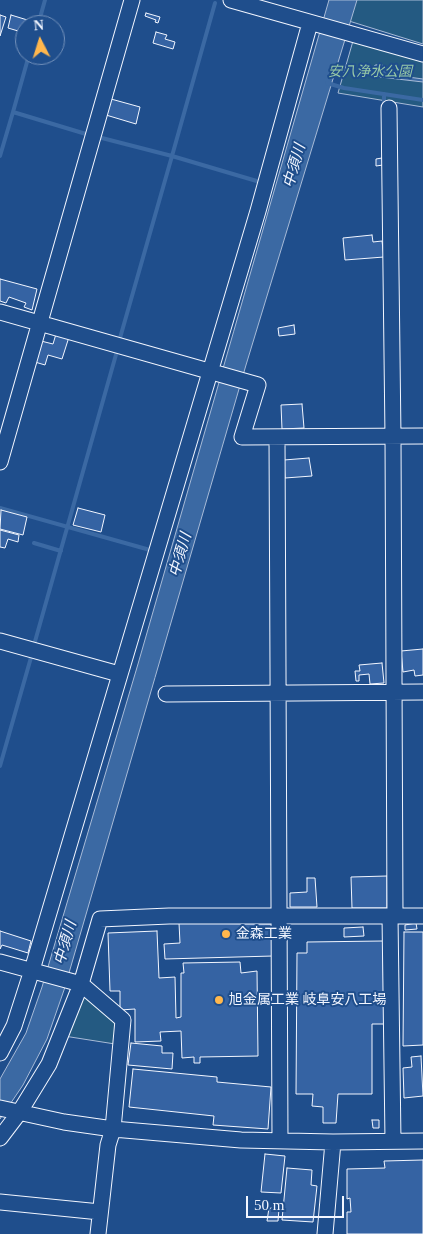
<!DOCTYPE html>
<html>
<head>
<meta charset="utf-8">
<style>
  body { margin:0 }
  #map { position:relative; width:423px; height:1234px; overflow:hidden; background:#1f4e8c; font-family:"Times New Roman",serif }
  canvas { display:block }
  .north { position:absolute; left:15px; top:15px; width:50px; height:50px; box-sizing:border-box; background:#1f4e8c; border:1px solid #7391ba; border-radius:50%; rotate:355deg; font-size:14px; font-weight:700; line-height:20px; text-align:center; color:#f2f6ff }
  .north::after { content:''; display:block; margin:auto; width:18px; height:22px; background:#ffb74d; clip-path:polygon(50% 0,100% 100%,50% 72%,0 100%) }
  .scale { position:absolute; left:246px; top:1196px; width:98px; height:22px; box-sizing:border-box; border:2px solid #f2f6ff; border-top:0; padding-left:6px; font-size:15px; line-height:18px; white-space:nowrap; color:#f2f6ff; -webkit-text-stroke:4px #1f4e8c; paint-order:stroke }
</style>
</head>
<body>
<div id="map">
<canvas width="423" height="1234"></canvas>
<div class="north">N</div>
<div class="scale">50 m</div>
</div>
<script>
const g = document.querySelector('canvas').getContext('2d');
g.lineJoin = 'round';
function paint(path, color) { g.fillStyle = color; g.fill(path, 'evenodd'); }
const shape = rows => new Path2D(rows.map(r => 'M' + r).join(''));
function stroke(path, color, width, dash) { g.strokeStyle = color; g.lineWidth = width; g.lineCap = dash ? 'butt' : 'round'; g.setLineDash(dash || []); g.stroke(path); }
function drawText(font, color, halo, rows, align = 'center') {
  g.font = font + ' "Times New Roman","Noto Sans JP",serif'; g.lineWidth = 4; g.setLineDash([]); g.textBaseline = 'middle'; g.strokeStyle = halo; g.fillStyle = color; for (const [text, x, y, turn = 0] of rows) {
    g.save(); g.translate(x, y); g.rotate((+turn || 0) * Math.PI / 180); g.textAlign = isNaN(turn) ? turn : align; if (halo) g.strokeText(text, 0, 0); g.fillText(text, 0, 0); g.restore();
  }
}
const green = shape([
  [356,0,423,0,423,44,349,21,356,0],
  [353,41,423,61,423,107,338,93,353,41],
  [82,991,118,1021,115,1044,64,1036,82,991]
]);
paint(green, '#245a82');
stroke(green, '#a8bbd7', 1);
const water = shape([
  [329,0,357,0,246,365,64,990,47,1039,23,1085,0,1119,0,1079,26,1033,42,987,138,664,329,0],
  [376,65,382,65,408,77,423,79,423,82,380,77,374,71,374,66,376,65]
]);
paint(water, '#3b69a3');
stroke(water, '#a8bbd7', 1);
stroke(shape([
  [215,3,172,156,260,182],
  [38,25,45,0],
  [29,55,13,112,86,134],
  [327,83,344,88,423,100],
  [384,94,384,107],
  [98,137,172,156,120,338],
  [0,156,13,112],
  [0,508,150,550],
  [34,543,61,551],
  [34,645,117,351],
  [0,766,32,654]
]), '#3b69a3', 4);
const building = shape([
  [146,13,160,17,158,23,155,22,156,20,145,16,146,13],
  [0,15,6,17,0,36,0,15],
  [11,15,34,22,33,25,25,25,25,33,8,28,11,15],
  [156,32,167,35,165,39,175,42,173,49,153,43,156,32],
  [111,99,140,107,136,124,106,115,111,99],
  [382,158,383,165,376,166,376,159,382,158],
  [372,235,373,242,382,241,384,257,345,260,343,238,372,235],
  [0,279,37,289,32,310,24,307,26,303,9,297,6,303,0,301,0,279],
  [294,325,295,334,279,336,278,328,294,325],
  [56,334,69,337,62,359,48,355,45,365,35,362,41,341,53,344,56,334],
  [302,404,304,428,282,429,281,405,302,404],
  [309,458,312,476,285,478,284,460,309,458],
  [78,508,105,515,101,532,73,525,78,508],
  [1,510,27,517,23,535,0,529,1,510],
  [0,530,19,535,18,542,8,539,5,548,0,547,0,530],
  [423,649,423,675,415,676,414,670,403,672,401,651,423,649],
  [382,663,384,683,370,684,369,674,359,675,359,681,356,681,355,671,360,671,359,665,382,663],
  [387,876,387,908,352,908,351,877,387,876],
  [307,878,315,878,317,907,290,907,290,893,307,892,307,878],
  [179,923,273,924,273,956,165,959,164,944,180,943,179,923],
  [416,923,417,929,405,930,405,925,416,923],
  [363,927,364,936,344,937,344,928,363,927],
  [0,931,31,941,28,953,2,945,0,949,0,931],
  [157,931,159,978,175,977,176,1018,181,1017,181,973,184,973,183,963,240,962,241,973,257,971,258,1056,200,1057,200,1063,194,1063,194,1057,182,1058,181,1031,160,1032,161,1041,135,1042,135,1009,120,1010,120,991,110,991,108,933,157,931],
  [404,932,423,932,423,1045,403,1046,404,932],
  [383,941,384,1024,372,1024,372,1094,338,1094,336,1123,323,1123,323,1107,312,1106,313,1094,296,1094,297,953,307,953,307,942,383,941],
  [131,1043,162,1046,162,1053,173,1053,172,1069,128,1065,131,1043],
  [421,1056,423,1096,404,1098,403,1068,412,1067,411,1057,421,1056],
  [133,1069,217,1077,217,1082,271,1087,268,1129,213,1125,214,1116,129,1107,133,1069],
  [372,1120,379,1120,379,1128,373,1128,372,1120],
  [265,1154,285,1156,281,1193,261,1192,265,1154],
  [423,1160,423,1234,347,1234,347,1212,351,1212,350,1198,347,1199,347,1169,385,1168,384,1161,423,1160],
  [287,1168,312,1170,311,1185,317,1186,313,1222,282,1220,287,1168],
  [269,1208,279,1209,278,1221,267,1221,269,1208]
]);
paint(building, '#3563a3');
stroke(building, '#f2f6ff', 1);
const minor = shape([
  [231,0,423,54],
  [389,108,393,437,395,916],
  [0,312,258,385,242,437,423,436],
  [277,438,280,1140],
  [0,462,132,0],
  [0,641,119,674],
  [166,694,423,692],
  [390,916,393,1141],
  [0,962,81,984,123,1020,113,1129,108,1145,98,1234],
  [0,1053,14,1026,32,970,258,211,310,23],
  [0,1108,64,1122,113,1129,241,1140,333,1142,423,1141],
  [0,1138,19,1113,49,1064,81,984,100,919,169,916,423,916],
  [0,1202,100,1212],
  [325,1234,333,1142]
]);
stroke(minor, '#f2f6ff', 17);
stroke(minor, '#1f4e8c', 15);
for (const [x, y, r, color] of [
  [226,934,5,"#ffb74d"],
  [219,1000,5,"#ffb74d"]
]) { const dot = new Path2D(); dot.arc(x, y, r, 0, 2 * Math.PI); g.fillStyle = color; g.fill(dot); stroke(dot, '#1f4e8c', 2); }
drawText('italic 14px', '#97c8a6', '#1f4e8c', [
  ["安八浄水公園",370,72]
]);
drawText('14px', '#f2f6ff', '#1f4e8c', [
  ["金森工業",236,934],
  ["旭金属工業 岐阜安八工場",229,1000]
], 'left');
drawText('italic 15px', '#f2f6ff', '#1f4e8c', [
  ["中須川",295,166,-74],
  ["中須川",181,555,-74],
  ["中須川",66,943,-74]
]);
</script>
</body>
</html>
